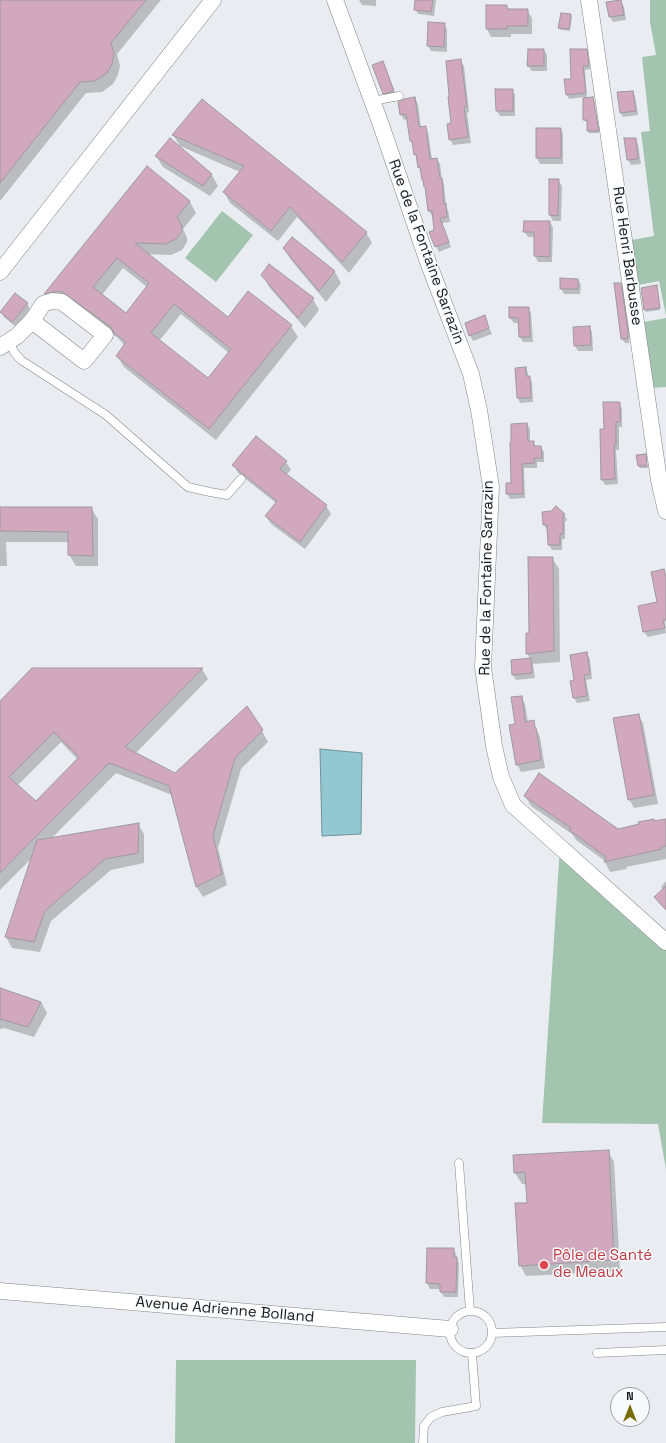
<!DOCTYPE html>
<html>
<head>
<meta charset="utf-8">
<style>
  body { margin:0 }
  #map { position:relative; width:666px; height:1443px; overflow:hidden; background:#e9ecf0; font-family:"Space Grotesk",sans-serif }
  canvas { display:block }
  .north { position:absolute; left:610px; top:1387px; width:40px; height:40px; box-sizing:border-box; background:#f6fafd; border:1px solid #9ea0a3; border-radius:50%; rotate:0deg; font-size:11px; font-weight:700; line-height:16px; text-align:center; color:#191a1b }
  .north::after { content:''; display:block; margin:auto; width:14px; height:18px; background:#796c06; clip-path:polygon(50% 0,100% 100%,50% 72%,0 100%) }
</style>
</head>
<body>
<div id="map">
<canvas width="666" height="1443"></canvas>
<div class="north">N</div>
</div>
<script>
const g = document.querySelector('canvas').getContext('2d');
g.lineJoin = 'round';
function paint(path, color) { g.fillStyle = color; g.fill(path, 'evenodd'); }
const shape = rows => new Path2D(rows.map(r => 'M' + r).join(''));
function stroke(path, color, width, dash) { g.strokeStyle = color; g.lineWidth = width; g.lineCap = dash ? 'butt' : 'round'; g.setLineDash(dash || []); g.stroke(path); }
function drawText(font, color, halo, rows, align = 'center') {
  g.font = font + ' "Space Grotesk",sans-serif'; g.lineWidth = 3; g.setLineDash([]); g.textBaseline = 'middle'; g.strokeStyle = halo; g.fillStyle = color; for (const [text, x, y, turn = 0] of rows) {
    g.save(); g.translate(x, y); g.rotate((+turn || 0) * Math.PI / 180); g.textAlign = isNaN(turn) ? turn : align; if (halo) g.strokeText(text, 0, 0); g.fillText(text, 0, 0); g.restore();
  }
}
paint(shape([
  [650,0,666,0,666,316,659,281,638,285,632,240,654,236,641,132,650,131,642,57,656,55,650,22],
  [222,211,253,235,216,282,185,258],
  [666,318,666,387,652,388,644,322],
  [560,847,666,942,666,1169,658,1124,542,1123],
  [176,1360,416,1360,415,1443,175,1443]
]), '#a3c4af');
const water = shape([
  [320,749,362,753,361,834,322,836,320,749]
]);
paint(water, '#93c7d2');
stroke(water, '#6e939b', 1);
paint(shape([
  [0,0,161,0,117,54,120,66,118,75,113,84,102,92,86,93,0,201],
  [359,0,376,0,376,6,362,5],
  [416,0,436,0,434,16,418,14,415,9],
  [621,1,624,7,626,20,613,22,610,17,607,3],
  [507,6,509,10,527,10,532,18,532,34,511,34,511,37,491,37,487,29],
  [571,15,572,17,570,31,561,30,559,28],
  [444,24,447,29,447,52,431,51,428,46],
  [544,50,547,55,547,71,532,71,528,66],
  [586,50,588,54,590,69,585,70,587,99,593,98,594,100,599,133,589,133,588,131,588,122,586,122,584,120,584,97,569,99,567,95,565,80,572,80],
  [460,60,464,66,469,112,467,113,471,143,453,145,450,139],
  [385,66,396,96,386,98,383,93],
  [512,90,515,95,515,116,500,116,497,111],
  [633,92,635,96,638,115,623,117,621,113],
  [415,98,418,104,421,128,425,127,428,132,432,159,437,159,440,164,442,179,444,184,446,207,448,210,450,222,442,223,451,247,439,252,436,246,434,216,433,217,429,211,427,190,422,173,419,167,418,160,415,154,413,145,411,141,408,119,404,120,401,114],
  [202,100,366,232,372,243,349,273,297,217,278,241,230,203,224,192,240,172,180,146,173,135],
  [537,129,560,129,563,134,563,164,540,164,537,158],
  [170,139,212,175,218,186,210,196,163,167,156,156],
  [635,139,638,144,641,164,631,165,628,160],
  [147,168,190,202,196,213,183,229,187,238,187,242,182,250,171,255,147,254,228,318,248,292,291,326,298,337,216,440,124,367,117,356,125,346,118,338,68,301,52,304,45,294],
  [123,268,147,287,126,314,102,295],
  [181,314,229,353,208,379,159,341],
  [550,180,558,180,562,186,561,221,553,221,550,215],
  [550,222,553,228,552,262,538,262,535,256,535,237,528,237,524,231],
  [292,238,335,272,341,283,326,302,291,260,284,249],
  [263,275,313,299,319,310,305,328,269,287],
  [578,280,581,285,580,294,564,294,561,288],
  [615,284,620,284,623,288,630,336,629,343,625,343,622,339],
  [657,289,660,310,646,312,645,309],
  [27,303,30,309,16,327,4,317,1,312],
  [510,308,528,308,531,313,533,342,523,342,520,337,519,323,514,323,510,318],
  [484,317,492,334,473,341,470,335],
  [589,327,592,332,593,351,578,351,575,346,574,328],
  [526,368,528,373,528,377,532,382,533,402,520,403,518,398,516,369],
  [619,403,622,409,622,427,619,427,619,450,616,450,618,484,605,485,602,479],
  [527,424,530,429,530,442,533,442,536,447,541,447,544,452,544,462,537,462,537,468,524,468,525,498,510,499,507,494,512,484],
  [645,455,648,468,640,468,639,466],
  [286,462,291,470,286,475,326,506,331,514,305,549,271,524,266,516,276,503,238,473,234,465],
  [0,508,91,508,98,519,98,566,76,566,69,555,69,542,6,542,7,566,0,566],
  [543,512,564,514,567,520,565,522,565,539,562,539,562,550,552,550,549,545,548,530,547,530,544,525],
  [552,558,559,569,560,662,533,664,535,678,516,680,513,675,530,659,527,653,530,634],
  [664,570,666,574,666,621,665,622,666,633,648,637,644,632,659,603],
  [587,653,590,659,592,679,586,680,590,701,577,703,574,698,575,681],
  [33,669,202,669,208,679,135,754,175,774,262,731,268,742,241,769,218,848,227,885,203,897,196,886,172,795,116,773,51,839,138,824,144,834,144,863,111,870,51,921,40,952,12,948,6,937,32,858,0,890,0,702],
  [61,742,78,760,36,802,17,786],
  [521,697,525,704,528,722,533,721,540,737,545,768,521,772,517,764,516,725],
  [638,715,643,723,658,804,634,808,629,799],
  [525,796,618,830,640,825,654,820,655,822,666,820,666,859,626,867,627,869,610,872,605,862,605,861,576,840,572,834,531,806],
  [666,881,666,908,665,909,655,898,663,890,661,887],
  [0,990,41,1002,47,1013,34,1037,4,1028,0,1029],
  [608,1151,614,1162,620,1271,526,1276,520,1265,528,1204,527,1184,522,1184,515,1173],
  [428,1249,454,1249,459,1263,458,1297,444,1297,441,1292,441,1289,430,1289,427,1283]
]), '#0003');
const building = shape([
  [0,0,146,0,111,43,114,54,112,64,107,73,95,81,80,82,0,183,0,0],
  [415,0,433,0,431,12,414,10,415,0],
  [621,0,624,15,609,17,606,2,621,0],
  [486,5,507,5,507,9,528,9,528,26,507,26,507,29,486,29,486,5],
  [561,13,571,14,569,29,558,28,561,13],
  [428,22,445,23,444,47,427,46,428,22],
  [528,49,544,49,544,66,527,66,528,49],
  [570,49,587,49,589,66,583,66,586,93,566,95,564,79,571,79,570,49],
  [461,59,467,107,464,107,468,137,449,140,447,124,451,123,448,97,449,96,446,61,461,59],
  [383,61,394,91,383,94,372,65,383,61],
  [495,89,513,89,513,111,496,111,495,89],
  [633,91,636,111,620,113,617,92,633,91],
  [415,97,419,127,426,126,430,159,437,158,440,178,442,178,444,204,446,203,447,217,440,218,449,242,435,247,429,232,434,230,432,211,428,211,425,187,424,187,423,180,422,180,420,167,418,168,416,154,414,155,412,141,410,141,406,114,400,115,398,102,404,99,415,97],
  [593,97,599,131,587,131,587,120,583,120,583,98,593,97],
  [202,99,367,232,342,262,290,207,271,231,223,192,244,166,172,135,202,99],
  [536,128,561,128,561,158,536,158,536,128],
  [170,138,212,174,203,186,155,156,170,138],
  [624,138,636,138,638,159,627,160,624,138],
  [147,166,190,201,177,217,182,226,182,231,176,239,165,244,135,243,228,317,248,291,292,325,209,429,116,356,126,342,114,333,111,327,61,291,44,294,147,166],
  [117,258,149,283,126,313,93,287,117,258],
  [174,304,231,349,208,378,151,333,174,304],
  [549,179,559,179,558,216,549,215,549,179],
  [524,221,550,221,550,257,534,256,534,232,523,232,524,221],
  [292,237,335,271,319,291,283,248,292,237],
  [269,264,314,298,298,318,261,275,269,264],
  [560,278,578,279,578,289,560,289,560,278],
  [614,283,621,283,628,331,627,339,621,339,614,283],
  [657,285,660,308,644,310,641,288,657,285],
  [15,293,28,303,12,322,0,312,15,293],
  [509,307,529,307,530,337,519,337,518,318,509,318,509,307],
  [485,315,489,328,469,336,465,323,485,315],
  [590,326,591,345,574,346,573,327,590,326],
  [526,367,526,376,530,376,531,398,517,398,515,368,526,367],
  [603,402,620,402,620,422,616,422,616,445,614,445,615,479,601,480,600,429,604,429,603,402],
  [527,423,528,441,534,441,534,446,541,446,542,458,534,458,535,463,522,464,523,494,506,494,506,483,511,483,510,442,511,441,511,424,527,423],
  [256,436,287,461,280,469,327,505,300,542,265,516,277,501,232,465,256,436],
  [646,454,647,466,638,466,636,455,646,454],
  [556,506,565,514,563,516,563,534,560,534,560,545,548,545,547,525,543,525,542,512,551,511,556,506],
  [0,507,92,507,93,556,68,555,68,532,0,531,0,507],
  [528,557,553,557,554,651,526,654,526,633,529,633,528,557],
  [664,569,666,577,666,619,663,620,665,628,643,632,638,606,657,602,651,572,664,569],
  [587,652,590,674,584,675,587,696,573,698,570,681,574,680,570,655,587,652],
  [531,658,532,673,512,675,511,660,531,658],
  [32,668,203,668,125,747,175,773,247,706,263,730,235,758,213,836,222,874,196,887,169,786,109,763,0,873,0,701,32,668],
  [54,732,79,757,36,801,9,777,54,732],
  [522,696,525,722,534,720,535,728,536,728,541,760,516,765,509,725,515,724,511,697,522,696],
  [639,714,654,795,628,800,613,718,639,714],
  [539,773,618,829,639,824,638,822,654,819,654,821,666,819,666,846,661,847,662,849,604,862,606,857,569,830,571,828,524,796,539,773],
  [139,823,138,853,105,859,45,911,34,942,5,937,37,840,139,823],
  [666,886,666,910,654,897,666,886],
  [0,988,41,1002,28,1027,0,1019,0,988],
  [609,1150,614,1260,519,1266,515,1203,527,1203,525,1172,514,1173,513,1155,609,1150],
  [427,1248,454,1248,454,1257,457,1257,456,1292,440,1292,440,1284,426,1283,427,1248]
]);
paint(building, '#d2a8bf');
stroke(building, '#9e9a9c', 1);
const lane = shape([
  [373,101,399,96],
  [10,342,14,352,21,360,106,415,188,487,210,492,227,495,241,479],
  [459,1163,470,1311],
  '450 1332a21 21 0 1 1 42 0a21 21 0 1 1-42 0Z',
  [492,1333,666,1327],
  [597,1353,666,1350],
  [423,1443,424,1426,431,1417,442,1412,476,1406,472,1354]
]);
const street = shape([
  [335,0,380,122,428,262,471,374,479,410,491,487,483,667,494,746,501,777,513,805,666,942],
  [589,0,659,480,666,511],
  [0,272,213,0],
  [0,347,17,336,32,321,43,304,52,301,62,302,105,335,84,361,32,321],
  [0,1291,450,1329]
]);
stroke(lane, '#818587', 9);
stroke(street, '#818587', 17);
stroke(lane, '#fff', 8);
stroke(street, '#fff', 16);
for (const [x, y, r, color] of [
  [544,1265,5,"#e0444e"]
]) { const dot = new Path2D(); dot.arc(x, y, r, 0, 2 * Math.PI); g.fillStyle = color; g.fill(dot); stroke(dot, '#f6fafd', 1.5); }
drawText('15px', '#191a1b', '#f6fafd', [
  ["Rue de la Fontaine Sarrazin",426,252,70],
  ["Rue Henri Barbusse",627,256,82],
  ["Rue de la Fontaine Sarrazin",487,578,-89],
  ["Avenue Adrienne Bolland",225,1310,5]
]);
drawText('15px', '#be3a42', '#f6fafd', [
  ["Pôle de Santé",553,1256],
  ["de Meaux",553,1273]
], 'left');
</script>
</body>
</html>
